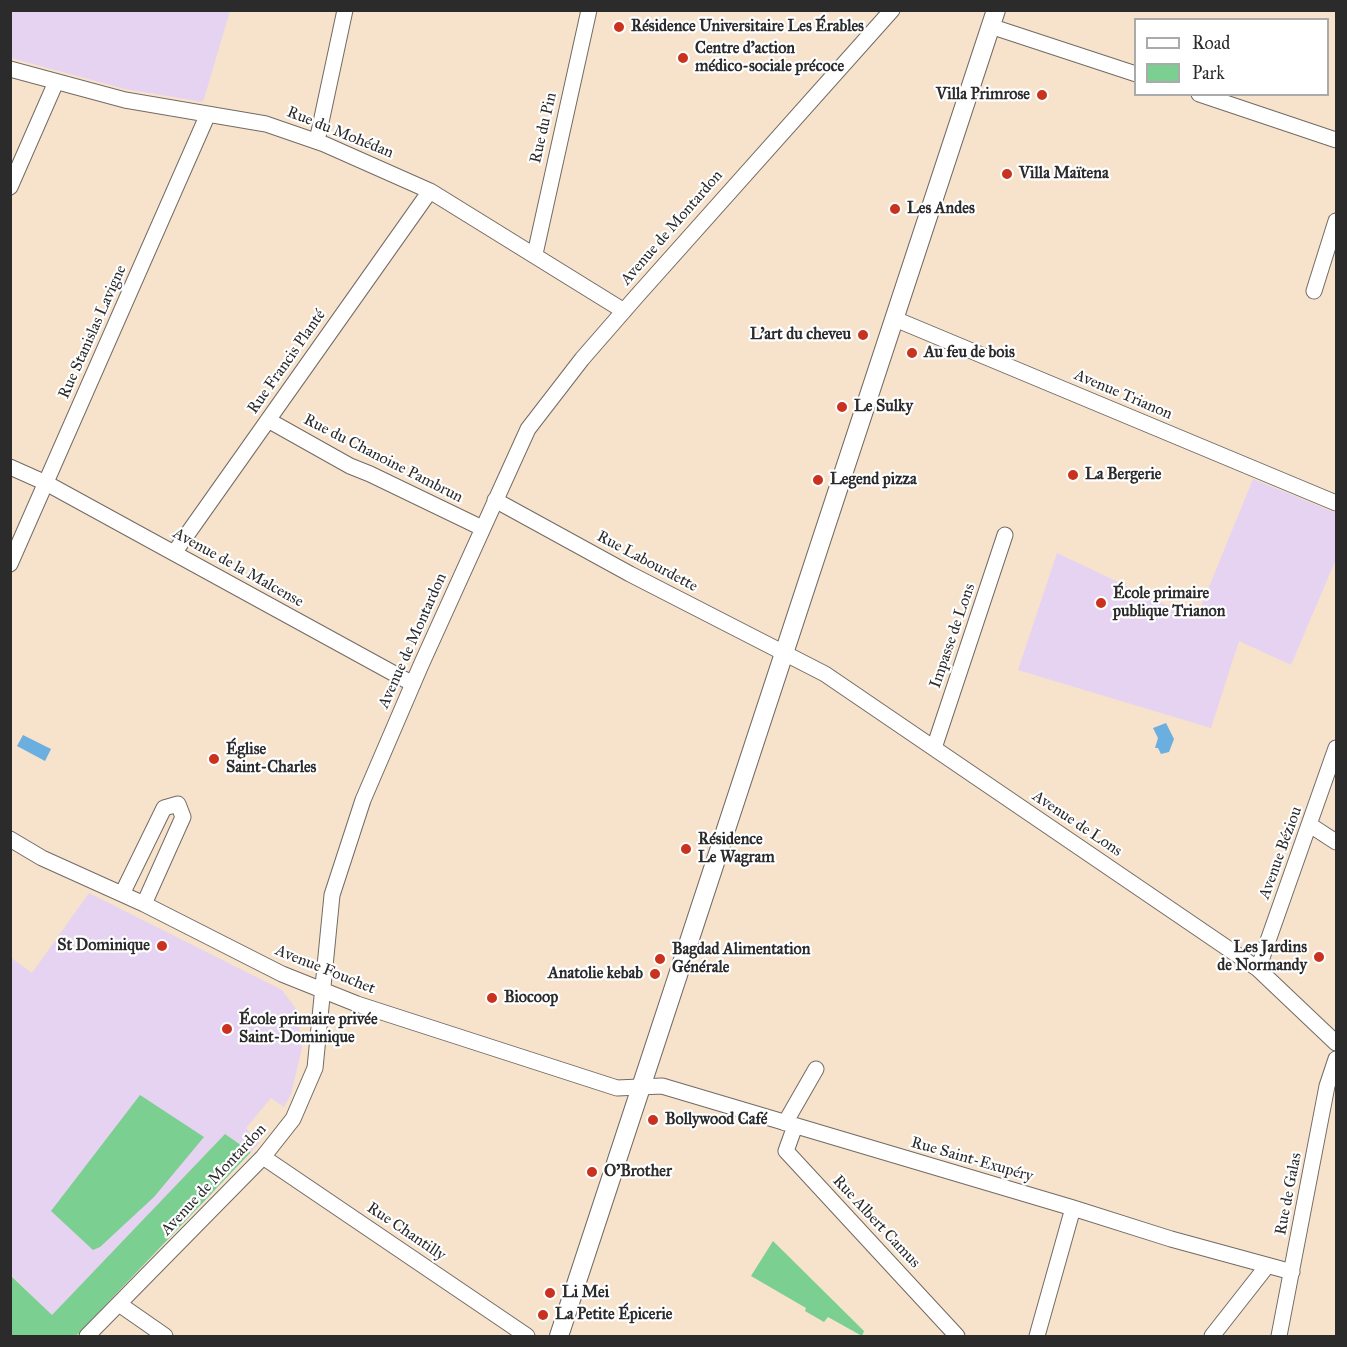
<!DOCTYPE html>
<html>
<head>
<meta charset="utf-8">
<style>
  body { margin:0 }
  #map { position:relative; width:1347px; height:1347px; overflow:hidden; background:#f7e2cc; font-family:"IM FELL Great Primer",serif }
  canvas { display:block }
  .frame { position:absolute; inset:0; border:12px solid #2b2b2b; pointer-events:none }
  .legend { position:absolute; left:1134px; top:18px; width:195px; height:78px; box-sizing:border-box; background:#fff; border:2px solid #aaa; margin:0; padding:8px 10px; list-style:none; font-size:18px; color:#2b2b2b }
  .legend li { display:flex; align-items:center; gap:12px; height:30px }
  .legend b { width:30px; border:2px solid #aaa }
</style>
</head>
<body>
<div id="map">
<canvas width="1347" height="1347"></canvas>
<div class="frame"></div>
<ul class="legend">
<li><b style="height:8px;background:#fff"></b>Road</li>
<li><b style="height:16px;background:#7bcf91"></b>Park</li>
</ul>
</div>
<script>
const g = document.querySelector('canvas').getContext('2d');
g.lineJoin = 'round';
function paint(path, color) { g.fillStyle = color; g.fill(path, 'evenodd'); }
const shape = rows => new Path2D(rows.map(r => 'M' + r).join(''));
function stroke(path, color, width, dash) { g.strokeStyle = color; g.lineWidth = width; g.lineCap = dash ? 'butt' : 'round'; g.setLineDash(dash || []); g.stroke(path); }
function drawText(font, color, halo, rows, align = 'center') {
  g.font = font + ' "IM FELL Great Primer",serif'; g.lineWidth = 4.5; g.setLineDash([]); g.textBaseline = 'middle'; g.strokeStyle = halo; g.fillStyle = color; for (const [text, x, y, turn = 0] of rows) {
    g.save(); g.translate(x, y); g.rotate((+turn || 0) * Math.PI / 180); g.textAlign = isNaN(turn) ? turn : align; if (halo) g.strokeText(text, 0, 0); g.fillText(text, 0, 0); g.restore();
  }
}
paint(shape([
  [10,11,11,10,230,11,203,102,125,89,11,58],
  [1253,479,1336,513,1336,559,1291,665,1239,641,1211,728,1018,670,1057,553,1196,619],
  [89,893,282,990,297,1010,302,1048,291,1094,284,1107,271,1098,246,1128,259,1143,251,1152,225,1134,52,1316,11,1275,10,957,32,973]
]), '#e5d3f1');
paint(shape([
  [140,1095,204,1137,154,1197,100,1247,93,1250,51,1211],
  [225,1134,251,1152,76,1336,11,1336,10,1275,52,1315],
  [773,1241,864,1331,862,1336,828,1317,824,1322,805,1311,806,1308,751,1276]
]), '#7bcf91');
paint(shape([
  [1166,723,1174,739,1169,752,1161,754,1158,748,1155,748,1158,738,1153,728],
  [23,735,51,749,45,761,17,746]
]), '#6aafe0');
const minor = shape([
  [990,26,1136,74],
  [10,69,125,100,266,124,324,144,430,191,624,311],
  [1199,94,1336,140],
  [317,141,345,10],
  [10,187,56,82],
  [535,254,589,10],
  [1314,291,1336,221],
  [895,319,1336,503],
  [268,420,350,466,370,474,482,528],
  [10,467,46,483,413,684],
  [495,500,630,574,825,674,1258,969,1336,1043],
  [174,553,430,191],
  [10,564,208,114],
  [934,748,1005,535],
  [1310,825,1336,842],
  [10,839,42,858,144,904,282,974,357,1004,617,1088,662,1086,1073,1208,1171,1239,1292,1272],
  [122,894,164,808,178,804,183,817,144,904],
  [1258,969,1336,748],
  [785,1123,816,1069],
  [795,1126,786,1151,957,1336],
  [263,1157,527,1336],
  [119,1304,165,1336],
  [87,1336,263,1157,293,1119,315,1068,332,895,363,800,421,665,528,429,582,359,636,297,892,10],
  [1037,1336,1073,1208],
  [1212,1336,1267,1266],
  [1279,1336,1327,1086,1336,1059]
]);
const major = shape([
  [559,1336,996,10]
]);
stroke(minor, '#726b63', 17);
stroke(major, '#726b63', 20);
stroke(minor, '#fff', 15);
stroke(major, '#fff', 18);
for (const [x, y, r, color] of [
  [619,27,6,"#c8321e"],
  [683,58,6,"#c8321e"],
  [1042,95,6,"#c8321e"],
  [1007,174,6,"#c8321e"],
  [895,209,6,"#c8321e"],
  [863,335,6,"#c8321e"],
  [912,353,6,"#c8321e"],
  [842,407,6,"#c8321e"],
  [1073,475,6,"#c8321e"],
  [818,480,6,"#c8321e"],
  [1101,603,6,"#c8321e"],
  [214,759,6,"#c8321e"],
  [686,849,6,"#c8321e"],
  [162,946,6,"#c8321e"],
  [1319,957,6,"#c8321e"],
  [660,959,6,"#c8321e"],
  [655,974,6,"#c8321e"],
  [492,998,6,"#c8321e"],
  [227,1029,6,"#c8321e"],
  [653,1120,6,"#c8321e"],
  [592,1172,6,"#c8321e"],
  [550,1293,6,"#c8321e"],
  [543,1315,6,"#c8321e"]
]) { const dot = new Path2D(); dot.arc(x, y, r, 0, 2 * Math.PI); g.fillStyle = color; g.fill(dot); stroke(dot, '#fff', 2); }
drawText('bold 16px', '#2b2b2b', '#fff', [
  ["Résidence Universitaire Les Érables",631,27],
  ["Centre d'action",695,49],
  ["médico-sociale précoce",695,67],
  ["Villa Primrose",1030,95,"right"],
  ["Villa Maïtena",1019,174],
  ["Les Andes",907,209],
  ["L'art du cheveu",851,335,"right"],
  ["Au feu de bois",924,353],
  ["Le Sulky",854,407],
  ["La Bergerie",1085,475],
  ["Legend pizza",830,480],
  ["École primaire",1113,594],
  ["publique Trianon",1113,612],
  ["Église",226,750],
  ["Saint-Charles",226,768],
  ["Résidence",698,840],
  ["Le Wagram",698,858],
  ["St Dominique",150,946,"right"],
  ["Les Jardins",1307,948,"right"],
  ["de Normandy",1307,966,"right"],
  ["Bagdad Alimentation",672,950],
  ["Générale",672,968],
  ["Anatolie kebab",643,974,"right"],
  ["Biocoop",504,998],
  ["École primaire privée",239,1020],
  ["Saint-Dominique",239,1038],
  ["Bollywood Café",665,1120],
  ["O'Brother",604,1172],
  ["Li Mei",562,1293],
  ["La Petite Épicerie",555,1315]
], 'left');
drawText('16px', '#2b2b2b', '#fff', [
  ["Rue du Pin",544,128,-77],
  ["Rue du Mohédan",340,133,22],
  ["Avenue de Montardon",672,228,-49],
  ["Rue Stanislas Lavigne",93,332,-66],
  ["Rue Francis Planté",287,362,-55],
  ["Avenue Trianon",1123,395,23],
  ["Rue du Chanoine Pambrun",383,459,27],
  ["Rue Labourdette",647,562,28],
  ["Avenue de la Malcense",238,568,29],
  ["Impasse de Lons",953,636,-71],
  ["Avenue de Montardon",413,641,-66],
  ["Avenue de Lons",1077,824,34],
  ["Avenue Béziou",1281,853,-70],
  ["Avenue Fouchet",325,970,22],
  ["Rue Saint-Exupéry",972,1160,16],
  ["Avenue de Montardon",214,1180,-47],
  ["Rue de Galas",1289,1194,-79],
  ["Rue Albert Camus",876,1222,47],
  ["Rue Chantilly",406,1232,34]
]);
</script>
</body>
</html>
